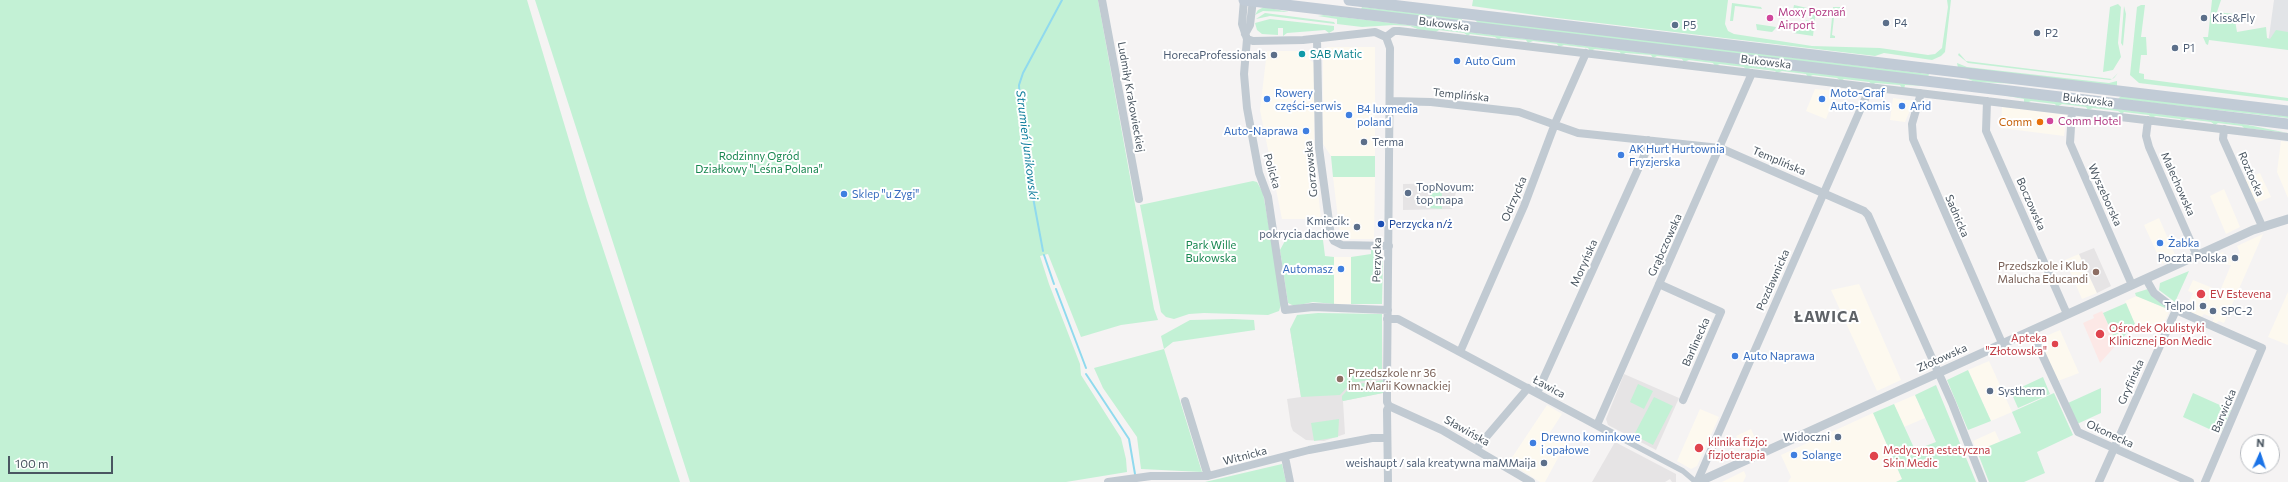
<!DOCTYPE html>
<html>
<head>
<meta charset="utf-8">
<style>
  body { margin:0 }
  #map { position:relative; width:2288px; height:482px; overflow:hidden; background:#f5f3f3; font-family:Commissioner,sans-serif }
  canvas { display:block }
  .north { position:absolute; left:2240px; top:434px; width:40px; height:40px; box-sizing:border-box; background:#fff; border:1px solid #b7bbc0; border-radius:50%; rotate:3deg; font-size:11px; font-weight:700; line-height:16px; text-align:center; color:#4a5661 }
  .north::after { content:''; display:block; margin:auto; width:14px; height:18px; background:#1a73e8; clip-path:polygon(50% 0,100% 100%,50% 72%,0 100%) }
  .scale { position:absolute; left:8px; top:456px; width:105px; height:18px; box-sizing:border-box; border:2px solid #4a5661; border-top:0; padding-left:5px; font-size:12px; line-height:14px; white-space:nowrap; color:#4a5661; -webkit-text-stroke:3px #fff; paint-order:stroke }
</style>
</head>
<body>
<div id="map">
<canvas width="2288" height="482"></canvas>
<div class="north">N</div>
<div class="scale">100 m</div>
</div>
<script>
const g = document.querySelector('canvas').getContext('2d');
g.lineJoin = 'round';
function paint(path, color) { g.fillStyle = color; g.fill(path, 'evenodd'); }
const shape = rows => new Path2D(rows.map(r => 'M' + r).join(''));
function stroke(path, color, width, dash) { g.strokeStyle = color; g.lineWidth = width; g.lineCap = dash ? 'butt' : 'round'; g.setLineDash(dash || []); g.stroke(path); }
function drawText(font, color, halo, rows, align = 'center') {
  g.font = font + ' Commissioner,sans-serif'; g.lineWidth = 4; g.setLineDash([]); g.textBaseline = 'middle'; g.strokeStyle = halo; g.fillStyle = color; for (const [text, x, y, turn = 0] of rows) {
    g.save(); g.translate(x, y); g.rotate((+turn || 0) * Math.PI / 180); g.textAlign = isNaN(turn) ? turn : align; if (halo) g.strokeText(text, 0, 0); g.fillText(text, 0, 0); g.restore();
  }
}
paint(shape([
  [1327,47,1375,47,1375,156,1331,156,1323,144,1323,51],
  [1267,51,1310,51,1310,60,1315,64,1314,156,1321,219,1282,219,1260,110],
  [1815,89,1837,91,1826,119,1806,111],
  [1893,98,1914,101,1905,122,1890,120],
  [2002,107,2067,115,2064,136,2001,128],
  [2281,141,2288,142,2288,198,2277,172],
  [2260,173,2271,197,2256,203,2245,179],
  [1333,177,1375,177,1374,239,1344,239,1340,235],
  [2224,189,2240,227,2226,234,2210,196],
  [2159,218,2176,257,2162,264,2144,225],
  [2263,234,2224,323,2219,321,2215,324,2212,323,2214,318,2204,314,2200,318,2185,311,2193,293,2188,291,2193,280,2220,291,2231,265,2201,262,2223,252,2226,260,2240,253,2237,246],
  [2079,254,2097,293,2082,299,2065,260],
  [1334,257,1351,257,1351,304,1334,304],
  [1859,284,1901,380,1877,391,1831,290],
  [2288,292,2288,345,2268,337],
  [2137,296,2170,310,2159,335,2135,324,2125,301],
  [2060,330,2079,373,2058,381,2039,339],
  [1989,361,2012,412,1991,421,1968,370],
  [1391,375,1401,376,1400,386,1391,386],
  [1915,395,1925,418,1904,427,1894,404],
  [1547,405,1562,414,1549,434,1566,443,1545,482,1540,482,1509,462],
  [1700,409,1719,417,1697,466,1691,469,1677,461],
  [1873,413,1902,479,1896,482,1788,482,1791,477,1781,455],
  [1751,429,1758,445,1743,452,1736,436],
  [1995,431,2000,442,1977,451,1973,441],
  [1723,449,1727,457,1717,462,1714,455],
  [1744,471,1746,476,1743,482,1722,482]
]), '#fdf9ef');
paint(shape([
  [1458,183,1452,209,1403,210,1403,184],
  [2094,248,2111,286,2097,293,2079,254],
  [1382,316,1383,393,1343,401,1345,434,1324,441,1306,440,1293,431,1291,426,1287,399,1301,397,1290,329],
  [1624,374,1679,398,1656,450,1608,425,1606,419],
  [1615,442,1676,474,1676,482,1672,482,1670,479,1665,482,1592,482]
]), '#e6e4e5');
paint(shape([
  [2102,311,2117,344,2100,363,2083,323,2094,318,2093,315]
]), '#fce8e6');
paint(shape([
  [2274,0,2288,0,2288,47,2268,44]
]), '#e2e4e7');
paint(shape([
  [0,0,527,0,587,200,680,482,0,482],
  [535,0,1098,0,1154,309,1158,320,1121,325,1081,337,1048,254,1040,256,1049,284,1080,364,1081,375,1121,438,1126,459,1127,472,1066,482,690,482],
  [1473,0,1728,0,1725,24,1728,31,1734,34,1812,46,1880,48,1928,55,1935,54,1942,48,1948,7,1947,0,1951,0,1945,52,1941,56,1932,60,1884,53,1875,56,1549,17,1472,6],
  [2212,0,2221,0,2217,12,2234,14,2237,32,2266,27,2267,38,2270,39,2276,30,2288,32,2288,50,2209,40,2208,45,2206,44,2203,37,2208,37],
  [1732,3,1761,7,1762,9,1735,6,1733,21,1730,21],
  [2118,4,2121,7,2118,43,2121,57,2113,70,2103,72,2110,7],
  [1794,5,1816,10,1813,36,1793,33,1794,29,1804,30,1806,20,1810,21,1811,12,1793,10],
  [2141,5,2145,5,2141,37,2146,37,2147,55,2141,55,2139,73,2144,74,2144,79,2288,98,2288,101,2139,83,2130,75,2137,7],
  [2124,6,2126,14,2123,46,2121,43],
  [1264,7,1289,12,1263,11,1255,15,1258,10],
  [1362,7,1461,18,1463,22,1361,9],
  [1833,7,1840,7,1840,10,1835,9,1832,35,1835,36,1835,38,1830,38],
  [1265,13,1334,22,1335,24,1270,16,1256,19],
  [1324,15,1927,86,1905,85,1904,89,1902,88,1900,85,1875,83,1873,85,1869,82,1844,79,1841,81,1837,78,1813,75,1808,77,1806,74,1782,71,1777,73,1775,71,1751,68,1746,70,1744,67,1720,64,1715,66,1713,63,1689,60,1684,62,1682,59,1657,56,1653,58,1651,55,1626,53,1621,55,1620,52,1595,49,1590,51,1588,48,1564,45,1559,47,1557,44,1533,41,1528,43,1526,40,1501,38,1499,40,1495,37,1470,34,1468,36,1464,33,1439,30,1436,32,1420,30,1410,26,1394,25,1362,27,1337,24,1337,19,1318,16],
  [1270,19,1334,26,1334,30,1329,33,1325,30,1287,33,1283,36,1283,28,1278,28,1278,35,1262,34,1257,30,1255,23],
  [1474,19,1929,74,1928,77,1478,23],
  [1756,24,1776,27,1775,29,1772,32,1757,30],
  [1959,53,1966,61,2112,79,2118,73,2114,78,2110,80,1968,63,1958,55],
  [1957,63,1967,67,2109,83,2117,81,2117,86,1958,68],
  [1966,78,2022,84,1975,82],
  [2002,95,2243,124,2288,133,2244,128,2242,126,2218,123,2215,125,2211,122,2187,119,2182,121,2180,119,2156,116,2151,118,2149,115,2124,112,2122,114,2118,111,2093,108,2088,110,2086,107,2062,104,2057,107,2055,104,2031,101,2027,103,2024,103,2024,99],
  [2121,96,2288,116,2288,118,2118,99],
  [1331,156,1375,156,1375,177,1333,177],
  [1253,181,1257,182,1263,193,1282,301,1279,311,1268,315,1204,313,1189,314,1174,319,1166,317,1161,312,1140,205],
  '1430 195a6 6 0 1 1 12 0a6 6 0 1 1-12 0Z',
  [1429,202,1442,202,1442,209,1429,208],
  [1286,239,1323,240,1325,256,1334,257,1334,304,1313,302,1294,306,1288,303,1280,250],
  [1371,249,1379,249,1383,259,1382,304,1351,304,1351,257,1371,254],
  [2189,271,2175,302,2159,290,2160,283],
  [2148,289,2170,310,2136,296,2135,293],
  [2126,303,2135,324,2117,344,2103,313],
  [1318,313,1382,314,1382,378,1351,383,1340,395,1301,397,1290,329,1297,315],
  [1232,319,1254,320,1255,330,1173,342,1164,349,1202,472,1141,469,1137,437,1103,388,1094,368,1164,349,1161,336,1190,320],
  [1968,370,1991,421,1968,430,1947,380],
  [2043,377,2050,394,2018,408,2011,392],
  [1383,380,1383,393,1343,401,1342,400,1342,396,1352,385],
  [1638,384,1653,391,1644,409,1630,402],
  [1936,385,1976,482,1896,482,1902,479,1873,413,1894,404,1915,450,1936,442,1915,395],
  [2101,388,2101,413,2077,424,2068,403],
  [2054,393,2073,435,2037,452,2045,473,2024,482,1989,482,1977,451,2021,433,2012,412],
  [2193,393,2231,410,2220,434,2183,417],
  [1654,397,1673,406,1653,445,1634,435],
  [1339,419,1338,437,1314,441,1311,423],
  [1282,464,1286,482,1200,482,1205,482]
]), '#c3f1d5');
stroke(shape([
  [1043,251,1032,192,1030,163,1020,105,1019,85,1023,73,1062,0],
  [1044,255,1054,284],
  [1056,289,1086,368],
  [1086,374,1129,439,1135,474]
]), '#90daee', 2);
stroke(shape([
  [1613,434,1683,471,1696,482]
]), '#c1cad2', 5.5);
stroke(shape([
  [1102,0,1139,199],
  [1244,0,1242,24,1247,39,1253,41,1303,40,1375,32,1386,37],
  [1245,34,1250,25,1253,0],
  [1386,37,1394,31,1399,31,2288,137],
  [1386,37,1390,48,1387,383,1387,402,1389,406,1387,410,1388,482],
  [1247,39,1244,74,1247,108,1259,173,1268,197,1285,310,1313,307,1388,310],
  [1317,39,1319,148,1331,236,1334,241,1342,245,1389,246],
  [1921,93,1912,124,1913,139,2002,343],
  [1390,101,1431,102,1519,112,1578,133,1720,148,1864,211,1868,215,1952,403,1983,482],
  [1987,101,1986,131,2067,314],
  [2072,111,2070,143,2132,285],
  [2148,120,2146,136,2149,147,2197,256],
  [2224,129,2223,139,2262,226],
  [2146,279,2154,293,2176,310,2262,348,2205,482],
  [1659,284,1721,312,1683,400],
  [1387,319,1398,319,1613,434],
  [2031,331,2078,432,2190,482],
  [1460,352,1524,206,1556,121,1586,53],
  [1537,393,1648,147,1648,140],
  [1185,401,1208,476],
  [1389,406,1442,430,1531,482],
  [1597,425,1752,73],
  [1476,449,1528,388],
  [1285,457,1290,482],
  [1108,482,1151,476,1208,476,1309,450,1372,438,1387,438],
  [1697,482,1865,99,1869,87],
  [2099,482,2176,310]
]), '#c1cad2', 8);
stroke(shape([
  [1698,482,2253,230,2288,219]
]), '#c1cad2', 9);
stroke(shape([
  [1244,0,2288,124],
  [1349,0,2288,111]
]), '#c1cbd6', 11);
for (const [x, y, r, color] of [
  [1770,18,4,"#d1479c"],
  [2204,18,4,"#5c6f8a"],
  [1886,23,4,"#5c6f8a"],
  [1675,25,4,"#5c6f8a"],
  [2037,33,4,"#5c6f8a"],
  [2175,48,4,"#5c6f8a"],
  [1302,54,4,"#0f9aa8"],
  [1274,55,4,"#5c6f8a"],
  [1457,61,4,"#3f7fe0"],
  [1267,99,4,"#3f7fe0"],
  [1822,99,4,"#3f7fe0"],
  [1902,106,4,"#3f7fe0"],
  [1349,115,4,"#3f7fe0"],
  [2050,121,4,"#d1479c"],
  [2040,122,4,"#e8710a"],
  [1306,131,4,"#3f7fe0"],
  [1364,142,4,"#5c6f8a"],
  [1621,155,4,"#3f7fe0"],
  [1408,193,4,"#5c6f8a"],
  [844,194,4,"#3f7fe0"],
  [1381,224,4,"#1a4fb4"],
  [1357,227,4,"#5c6f8a"],
  [2160,243,4,"#3f7fe0"],
  [2235,258,4,"#5c6f8a"],
  [1341,269,4,"#3f7fe0"],
  [2096,272,4,"#8d6e63"],
  [2201,294,5,"#e0444e"],
  [2203,306,4,"#5c6f8a"],
  [2213,311,4,"#5c6f8a"],
  [2100,334,5,"#e0444e"],
  [2055,344,4,"#e0444e"],
  [1735,356,4,"#3f7fe0"],
  [1340,379,4,"#8d6e63"],
  [1990,391,4,"#5c6f8a"],
  [1838,437,4,"#5c6f8a"],
  [1533,443,4,"#3f7fe0"],
  [1699,448,5,"#e0444e"],
  [1794,455,4,"#3f7fe0"],
  [1874,456,5,"#e0444e"],
  [1544,463,4,"#5c6f8a"]
]) { const dot = new Path2D(); dot.arc(x, y, r, 0, 2 * Math.PI); g.fillStyle = color; g.fill(dot); stroke(dot, '#fff', 1.5); }
drawText('11px', '#b23c85', '#fff', [
  ["Moxy Poznań",1778,12],
  ["Airport",1778,25],
  ["Comm Hotel",2058,121]
], 'left');
drawText('11px', '#4e5e75', '#fff', [
  ["Kiss&Fly",2212,18],
  ["P4",1894,23],
  ["P5",1683,25],
  ["P2",2045,33],
  ["P1",2183,48],
  ["HorecaProfessionals",1266,55,"right"],
  ["Terma",1372,142],
  ["TopNovum:",1416,187],
  ["top mapa",1416,200],
  ["Kmiecik:",1349,221,"right"],
  ["pokrycia dachowe",1349,234,"right"],
  ["Poczta Polska",2227,258,"right"],
  ["Telpol",2195,306,"right"],
  ["SPC-2",2221,311],
  ["Systherm",1998,391],
  ["Widoczni",1830,437,"right"],
  ["weishaupt / sala kreatywna maMMaija",1536,463,"right"]
], 'left');
drawText('11px', '#4a5661', '#fff', [
  ["Bukowska",1444,24,7],
  ["Bukowska",1766,62,7],
  ["Templińska",1461,95,6],
  ["Ludmiły Krakowieckiej",1131,97,80],
  ["Bukowska",2088,100,7],
  ["Templińska",1779,161,23],
  ["Gorzowska",1311,169,-96],
  ["Policka",1272,171,74],
  ["Roztocka",2251,174,66],
  ["Malechowska",2178,184,66],
  ["Wyszeborska",2105,195,66],
  ["Odrzycka",1514,199,-67],
  ["Boczowska",2031,204,66],
  ["Sadnicka",1957,216,67],
  ["Grąbczowska",1665,245,-66],
  ["Perzycka",1377,260,-89],
  ["Moryńska",1584,263,-66],
  ["Pozdawnicka",1773,280,-66],
  ["Barlinecka",1696,342,-66],
  ["Złotowska",1942,358,-24],
  ["Gryfińska",2131,382,-66],
  ["Ławica",1549,387,28],
  ["Barwicka",2224,411,-67],
  ["Sławińska",1467,431,29],
  ["Okonecka",2110,434,25],
  ["Witnicka",1245,456,-15]
]);
drawText('11px', '#0d838f', '#fff', [
  ["SAB Matic",1310,54]
], 'left');
drawText('11px', '#366cbe', '#fff', [
  ["Auto Gum",1465,61],
  ["Rowery",1275,93],
  ["części-serwis",1275,106],
  ["Moto-Graf",1830,93],
  ["Auto-Komis",1830,106],
  ["Arid",1910,106],
  ["B4 luxmedia",1357,109],
  ["poland",1357,122],
  ["Auto-Naprawa",1298,131,"right"],
  ["AK Hurt Hurtownia",1629,149],
  ["Fryzjerska",1629,162],
  ["Sklep \"u Zygi\"",852,194],
  ["Żabka",2168,243],
  ["Automasz",1333,269,"right"],
  ["Auto Naprawa",1743,356],
  ["Drewno kominkowe",1541,437],
  ["i opałowe",1541,450],
  ["Solange",1802,455]
], 'left');
drawText('11px', '#c56008', '#fff', [
  ["Comm",2032,122]
], 'right');
drawText('11px', '#17864f', '#fff', [
  ["Rodzinny Ogród",759,156],
  ["Działkowy \"Leśna Polana\"",759,169],
  ["Park Wille",1211,245],
  ["Bukowska",1211,258]
]);
drawText('11px', '#164399', '#fff', [
  ["Perzycka n/ż",1389,224]
], 'left');
drawText('11px', '#785e54', '#fff', [
  ["Przedszkole i Klub",2088,266],
  ["Malucha Educandi",2088,279],
  ["Przedszkole nr 36",1348,373,"left"],
  ["im. Marii Kownackiej",1348,386,"left"]
], 'right');
drawText('11px', '#be3a42', '#fff', [
  ["EV Estevena",2210,294],
  ["Ośrodek Okulistyki",2109,328],
  ["Klinicznej Bon Medic",2109,341],
  ["Apteka",2047,338,"right"],
  ["\"Złotowska\"",2047,351,"right"],
  ["klinika fizjo:",1708,442],
  ["fizjoterapia",1708,455],
  ["Medycyna estetyczna",1883,450],
  ["Skin Medic",1883,463]
], 'left');
drawText('italic 12px', '#0c7c9b', '#fff', [
  ["Strumień Junikowski",1027,145,83]
]);
g.letterSpacing = '1px';
drawText('bold 15px', '#5f6368', '#fff', [
  ["ŁAWICA",1827,317]
]);
g.letterSpacing = '0px';
</script>
</body>
</html>
